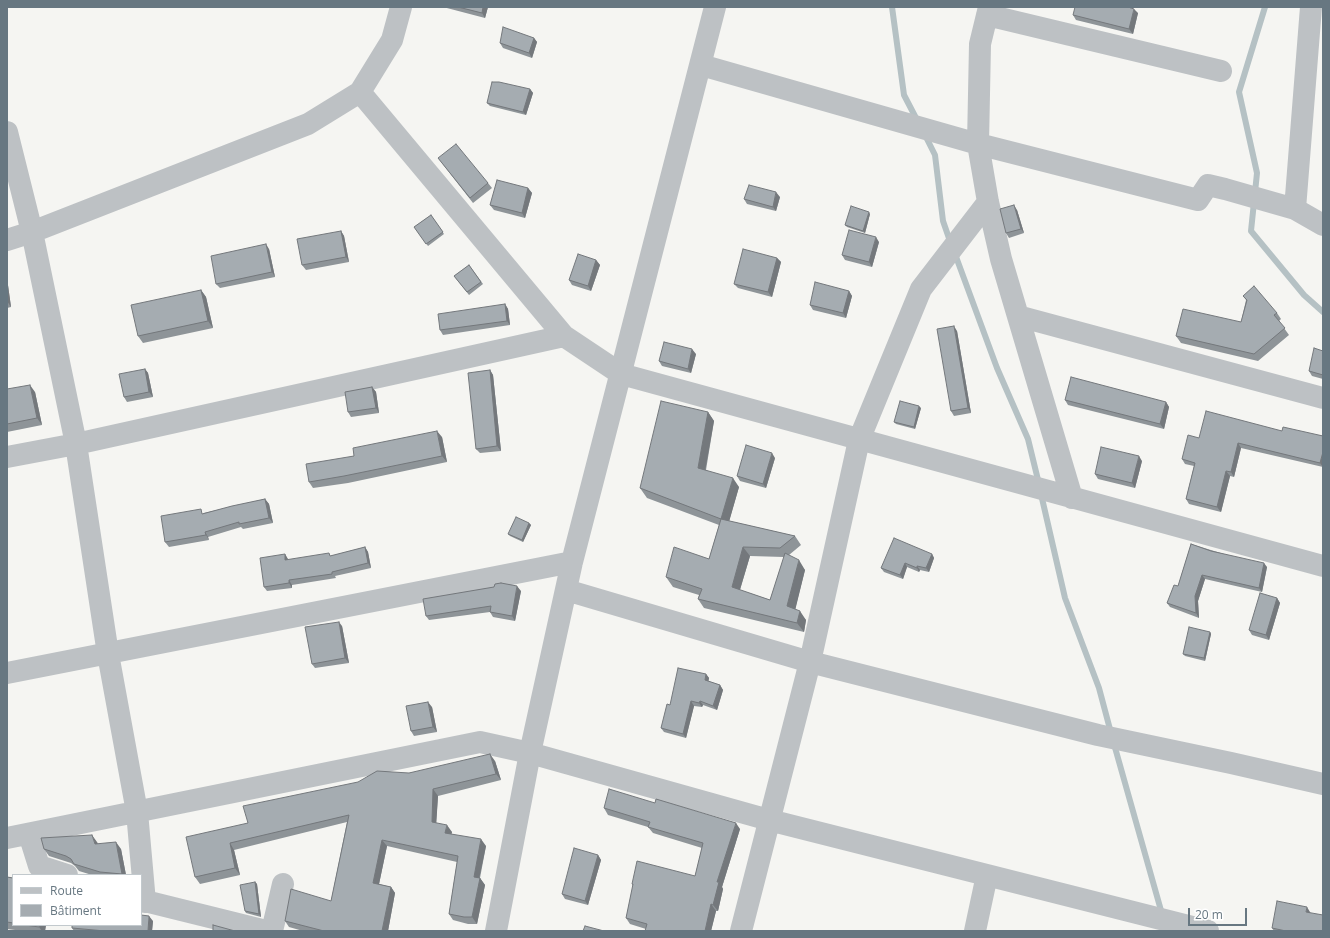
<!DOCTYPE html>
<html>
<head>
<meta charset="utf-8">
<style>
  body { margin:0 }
  #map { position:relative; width:1330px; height:938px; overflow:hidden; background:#f5f5f2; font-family:"Open Sans",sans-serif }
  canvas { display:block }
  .frame { position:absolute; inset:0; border:8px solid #677781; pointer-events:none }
  .legend { position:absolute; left:12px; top:874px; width:130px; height:52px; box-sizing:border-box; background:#fff; border:1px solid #c2c9cd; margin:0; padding:5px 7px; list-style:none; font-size:12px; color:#677781 }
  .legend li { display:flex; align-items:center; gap:8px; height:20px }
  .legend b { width:20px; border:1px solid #c2c9cd }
  .scale { position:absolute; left:1188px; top:908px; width:59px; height:18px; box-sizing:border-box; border:2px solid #677781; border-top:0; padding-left:5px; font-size:12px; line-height:14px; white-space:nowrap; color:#677781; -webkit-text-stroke:3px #fff; paint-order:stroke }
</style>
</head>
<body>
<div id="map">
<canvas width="1330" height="938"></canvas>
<div class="frame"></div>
<ul class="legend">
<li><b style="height:5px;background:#bdc1c4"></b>Route</li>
<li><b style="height:11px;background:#a5acb1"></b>Bâtiment</li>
</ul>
<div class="scale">20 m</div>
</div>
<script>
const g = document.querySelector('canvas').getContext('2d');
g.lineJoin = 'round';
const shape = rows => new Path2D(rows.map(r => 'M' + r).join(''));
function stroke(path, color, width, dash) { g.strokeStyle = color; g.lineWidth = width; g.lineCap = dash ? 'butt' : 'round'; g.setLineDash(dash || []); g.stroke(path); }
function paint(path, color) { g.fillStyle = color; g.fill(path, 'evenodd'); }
stroke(shape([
  [892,7,904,95,917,120],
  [1265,7,1239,92,1257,173,1251,231,1304,295,1323,312],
  [925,135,935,155,943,221,951,244],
  [955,254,997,368,1028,439,1039,484],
  [1041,494,1065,598,1099,688,1111,733],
  [1114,744,1162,914]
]), '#b5c1c4', 6);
stroke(shape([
  [989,7,980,44,978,144,988,202,1001,259,1072,498],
  [1311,7,1295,209,1323,225],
  [987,15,1221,71],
  [701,65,978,144,1198,200,1208,185,1225,189,1295,209],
  [360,92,564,336,621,374,1323,566],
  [7,132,32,232,76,444,108,654,137,812,145,902],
  [7,240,32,232,308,124,360,92,392,40,401,7],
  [1018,316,1323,398],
  [7,457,76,444,564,336],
  [566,590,810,662,1098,735,1231,763,1323,784],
  [7,673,572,562],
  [29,834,39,866,67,875],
  [7,838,480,742,530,753,769,820,1208,931],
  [141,900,266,931],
  [272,931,283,884],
  [496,931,530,753,572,562,715,7],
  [741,931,810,662,859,440,921,289,988,202],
  [975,931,987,875]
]), '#bdc1c4', 22);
paint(shape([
  [443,7,488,7,485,18],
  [1138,13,1133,34,1076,20,1073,15],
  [534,38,537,42,532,58,503,48,500,43],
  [530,89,533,93,526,115,490,106,487,103],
  [438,158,488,183,492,188,473,203],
  [528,188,532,193,525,218,494,210,490,205],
  [780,197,776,211,747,204,744,199],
  [1017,210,1024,233,1009,238,1006,233],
  [870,214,865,233,847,227,845,225],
  [431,215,444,234,428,246,414,227],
  [341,231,344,236,349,262,306,270,302,265],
  [879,242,872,267,845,260,842,255],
  [269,249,275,277,220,288,216,284],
  [777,258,781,262,772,297,738,288,734,284],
  [596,260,600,265,591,291,572,285,569,280],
  [469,265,483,284,469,295,454,276],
  [7,278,11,307,7,308],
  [201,290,206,297,213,328,143,343,138,336],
  [849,291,852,296,846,318,813,310,810,305],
  [1243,296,1277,313,1281,319,1279,321,1289,335,1258,361,1181,343,1176,336,1241,322,1246,300],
  [505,304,508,309,510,325,443,335,440,330],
  [957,331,971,413,954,416,951,411],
  [1323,351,1323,379,1312,376,1309,371],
  [696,354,691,373,662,366,659,361],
  [145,369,148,373,153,397,127,402,124,397],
  [490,370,493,375,501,451,480,453,476,449],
  [372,387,376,392,379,413,351,417,348,412],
  [7,389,35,392,42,425,7,432],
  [1065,400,1166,402,1169,407,1164,429,1068,405],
  [921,408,915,429,896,424,894,422],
  [708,412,714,421,706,470,739,487,729,521,795,536,801,545,789,555,805,570,795,609,806,620,804,632,704,608,698,599,699,595,673,587,666,577,709,559,719,525,647,498,640,488],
  [750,556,784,557,770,600,740,590],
  [1282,431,1323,436,1323,467,1241,448,1234,477,1230,476,1221,512,1189,504,1186,499,1194,466,1185,464,1182,459,1199,438],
  [442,437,447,462,348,483,313,488,309,482,354,456],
  [775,458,766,488,740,481,737,476],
  [1142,461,1135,488,1098,479,1095,474],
  [265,499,269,504,273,523,243,529,241,527,208,537,209,540,169,547,165,542,204,513],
  [529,523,531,525,523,542,510,536,508,534],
  [1191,544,1267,567,1262,592,1205,579,1198,601,1199,618,1170,607,1167,603,1178,586],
  [365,547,368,552,371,568,335,576,336,578,292,585,292,588,267,591,264,587,285,554,288,560,331,556],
  [932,554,934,558,929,572,920,570,919,572,907,567,903,579,884,572,881,568],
  [521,591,515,621,493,617,490,612,429,620,426,616],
  [1277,598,1280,603,1269,640,1252,635,1249,630],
  [342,626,349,663,315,668,312,664],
  [1210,632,1211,634,1205,661,1185,656,1183,654],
  [706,674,709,678,708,681,720,685,723,690,717,710,703,705,702,707,694,706,686,738,664,732,661,728,670,705],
  [432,707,437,732,414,736,411,731],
  [495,761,501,780,438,796,436,823,452,832,451,834,486,846,480,878,485,885,477,924,468,924,453,920,449,914,457,862,387,846,379,884,391,887,395,893,388,931,303,931,289,927,285,921,331,901,347,822,234,850,240,875,200,884,195,877,248,823,409,773],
  [655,803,740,829,722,887,723,889,718,911,716,911,711,931,645,931,646,929,630,924,626,918,633,886,632,884,695,876,702,848,653,833,648,827,608,815,604,808],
  [97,842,98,844,121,849,126,875,92,875,79,871,75,866,71,863,49,856,44,849],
  [598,855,601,860,588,905,565,899,562,894],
  [7,877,13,878,13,925,46,925,45,931,23,931,7,929],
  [255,882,257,884,261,917,246,913,245,911],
  [1310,912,1323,931,1274,931,1272,928],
  [153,921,152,931,74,931,72,928]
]), '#8e9498');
paint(shape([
  [483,7,488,7,485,18,482,13],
  [1134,9,1138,13,1133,34,1129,29],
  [534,38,537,42,532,58,529,53],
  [530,89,533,93,526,115,523,112],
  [528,188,532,193,525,218,522,213],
  [776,192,780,197,776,211,773,207],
  [1014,205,1017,210,1024,233,1021,229],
  [869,212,870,214,865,233,863,231],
  [341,231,344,236,349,262,346,257],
  [876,237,879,242,872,267,869,262],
  [266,244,269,249,275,277,272,272],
  [777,258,781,262,772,297,768,292],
  [596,260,600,265,591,291,588,286],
  [7,278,11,307,7,301],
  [201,290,206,297,213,328,208,321],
  [849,291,852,296,846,318,843,313],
  [505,304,508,309,510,325,507,321],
  [954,326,957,331,971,413,968,408],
  [692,349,696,354,691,373,688,369],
  [145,369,148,373,153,397,149,392],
  [490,370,493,375,501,451,497,446],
  [30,385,35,392,42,425,37,418],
  [372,387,376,392,379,413,376,408],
  [1166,402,1169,407,1164,429,1160,424],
  [919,406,921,408,915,429,914,427],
  [708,412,714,421,704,477,698,468],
  [437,431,442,437,447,462,442,456],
  [1238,443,1241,448,1234,477,1231,472],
  [1323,452,1323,467,1320,463],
  [772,453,775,458,766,488,763,484],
  [1139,456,1142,461,1135,488,1132,483],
  [1226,471,1230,476,1221,512,1217,507],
  [733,478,739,487,727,529,721,519],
  [265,499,269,504,273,523,269,518],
  [529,523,531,525,523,542,522,540],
  [205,532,208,537,209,540,206,535],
  [365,547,368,552,371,568,368,563],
  [743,547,750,556,738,596,732,587],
  [285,554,288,559,289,564,285,560],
  [932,554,934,558,929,572,926,568],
  [799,560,805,570,794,615,787,606],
  [905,563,907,567,903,579,900,575],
  [1264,563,1267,567,1262,592,1259,588],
  [917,566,920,570,919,572,917,568],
  [1202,575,1205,579,1198,601,1199,618,1196,613,1195,596],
  [289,580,292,585,292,588,289,583],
  [517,586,521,591,515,621,512,616],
  [1277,598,1280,603,1269,640,1266,635],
  [800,611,806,620,804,632,797,623],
  [339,622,342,626,349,663,345,658],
  [1210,632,1211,634,1205,661,1204,658],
  [706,674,709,678,708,684,705,680],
  [720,685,723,690,717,710,713,706],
  [691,701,694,706,686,738,683,734],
  [700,701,703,705,702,707,699,703],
  [428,702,432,707,437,732,433,727],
  [490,754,495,761,501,780,496,774],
  [433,789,438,796,436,828,432,822],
  [736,823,740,829,722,887,723,889,718,911,713,905,717,882],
  [447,825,452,832,450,840,445,833],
  [92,835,97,842,100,851,95,844],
  [481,839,486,846,478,884,474,877],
  [382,840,387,846,378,889,373,883],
  [116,842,121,849,126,875,123,875,122,874],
  [230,843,234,850,240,875,235,868],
  [598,855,601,860,588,905,585,901],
  [480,878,485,885,477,924,472,917],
  [255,882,257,884,261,917,259,914],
  [391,887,395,893,388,931,382,931],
  [711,904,716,911,711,931,705,931],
  [1307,907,1310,912,1310,917,1306,912],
  [149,916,153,921,152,931,148,931],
  [40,925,46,925,45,931,42,931,39,927]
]), '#74787c');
const building = shape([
  [458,7,483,7,482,13,458,7],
  [1075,7,1128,7,1134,9,1129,29,1073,15,1075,7],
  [503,27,534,38,529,53,500,43,503,27],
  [492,82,499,82,530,89,523,112,487,103,492,82],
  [456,144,488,183,470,198,438,158,456,144],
  [497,180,528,188,522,213,490,205,497,180],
  [749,185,776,192,773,207,744,199,749,185],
  [1014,205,1021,229,1006,233,1000,209,1014,205],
  [851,206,869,212,863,231,845,225,851,206],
  [431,215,443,232,426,244,414,227,431,215],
  [849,230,876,237,869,262,842,255,849,230],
  [341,231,346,257,302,265,297,239,341,231],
  [266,244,272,272,216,284,211,256,266,244],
  [743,249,777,258,768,292,734,284,743,249],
  [578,254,596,260,588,286,569,280,578,254],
  [469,265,481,282,467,292,454,276,469,265],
  [815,282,849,291,843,313,810,305,815,282],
  [1254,286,1277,313,1274,315,1285,328,1254,354,1176,336,1183,309,1241,322,1247,300,1243,296,1254,286],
  [201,290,208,321,138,336,131,305,201,290],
  [505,304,507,321,440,330,438,314,505,304],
  [954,326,968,408,951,411,937,329,954,326],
  [664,342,692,349,688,369,659,361,664,342],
  [1314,348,1323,351,1323,375,1309,371,1314,348],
  [145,369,149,392,124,397,119,374,145,369],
  [490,370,497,446,476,449,468,373,490,370],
  [1071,377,1166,402,1160,424,1065,400,1071,377],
  [30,385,37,418,7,424,7,389,30,385],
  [372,387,376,408,348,412,345,392,372,387],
  [661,401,708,412,698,468,733,478,721,519,640,488,661,401],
  [900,401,919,406,914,427,894,422,900,401],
  [1206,411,1282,431,1283,427,1323,436,1323,452,1320,463,1238,443,1231,472,1226,471,1217,507,1186,499,1195,463,1182,459,1188,435,1199,438,1206,411],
  [437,431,442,456,344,476,309,482,306,464,354,456,353,448,437,431],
  [746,445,772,453,763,484,737,476,746,445],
  [1101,447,1139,456,1132,483,1095,474,1101,447],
  [265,499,269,518,239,524,239,522,205,532,206,535,165,542,161,516,201,509,202,514,232,506,265,499],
  [516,517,529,523,522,540,508,534,516,517],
  [721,519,795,536,780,548,743,547,732,587,770,600,785,553,799,560,787,606,800,611,797,623,698,599,702,589,666,577,674,547,709,559,721,519],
  [894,538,932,554,926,568,917,566,917,568,905,563,900,575,881,568,894,538],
  [1191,544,1211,551,1264,563,1259,588,1202,575,1195,596,1196,613,1167,603,1174,585,1178,586,1191,544],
  [365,547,368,563,332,572,332,574,289,580,289,583,264,587,260,558,285,554,285,560,329,553,330,556,365,547],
  [501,583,517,586,512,616,490,612,491,606,426,616,423,599,494,587,495,584,501,583],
  [1260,593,1277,598,1266,635,1249,630,1260,593],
  [339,622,345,658,312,664,305,627,339,622],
  [1189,627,1210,632,1204,658,1183,654,1189,627],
  [678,668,706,674,705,680,720,685,713,706,700,701,699,703,691,701,683,734,661,728,667,704,670,705,678,668],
  [428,702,433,727,411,731,406,706,428,702],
  [490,754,496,774,433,789,432,822,447,825,445,833,481,839,474,877,480,878,472,917,464,917,449,914,458,856,382,840,373,883,391,887,382,931,324,931,285,921,291,889,331,901,349,815,230,843,235,868,195,877,186,837,248,823,243,806,358,782,377,771,409,773,490,754],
  [609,789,655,803,656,799,736,823,717,882,719,882,713,905,711,904,705,931,645,931,647,924,626,918,633,884,632,884,637,861,695,876,703,843,648,827,650,822,604,808,609,789],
  [92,835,95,844,116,842,122,874,100,872,74,864,71,859,66,856,44,849,41,838,92,835],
  [574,848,598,855,585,901,562,894,574,848],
  [7,877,13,878,13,923,7,922,7,877],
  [255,882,259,914,245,911,240,885,255,882],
  [1277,901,1307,907,1306,912,1323,915,1323,931,1286,931,1272,928,1277,901],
  [141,915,149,916,148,931,105,931,72,928,72,925,141,925,141,915],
  [25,925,40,925,39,927,25,925],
  [213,925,235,931,213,931,213,925],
  [585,926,604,931,583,931,585,926]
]);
paint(building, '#a5acb1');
stroke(building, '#74787c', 1);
</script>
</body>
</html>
